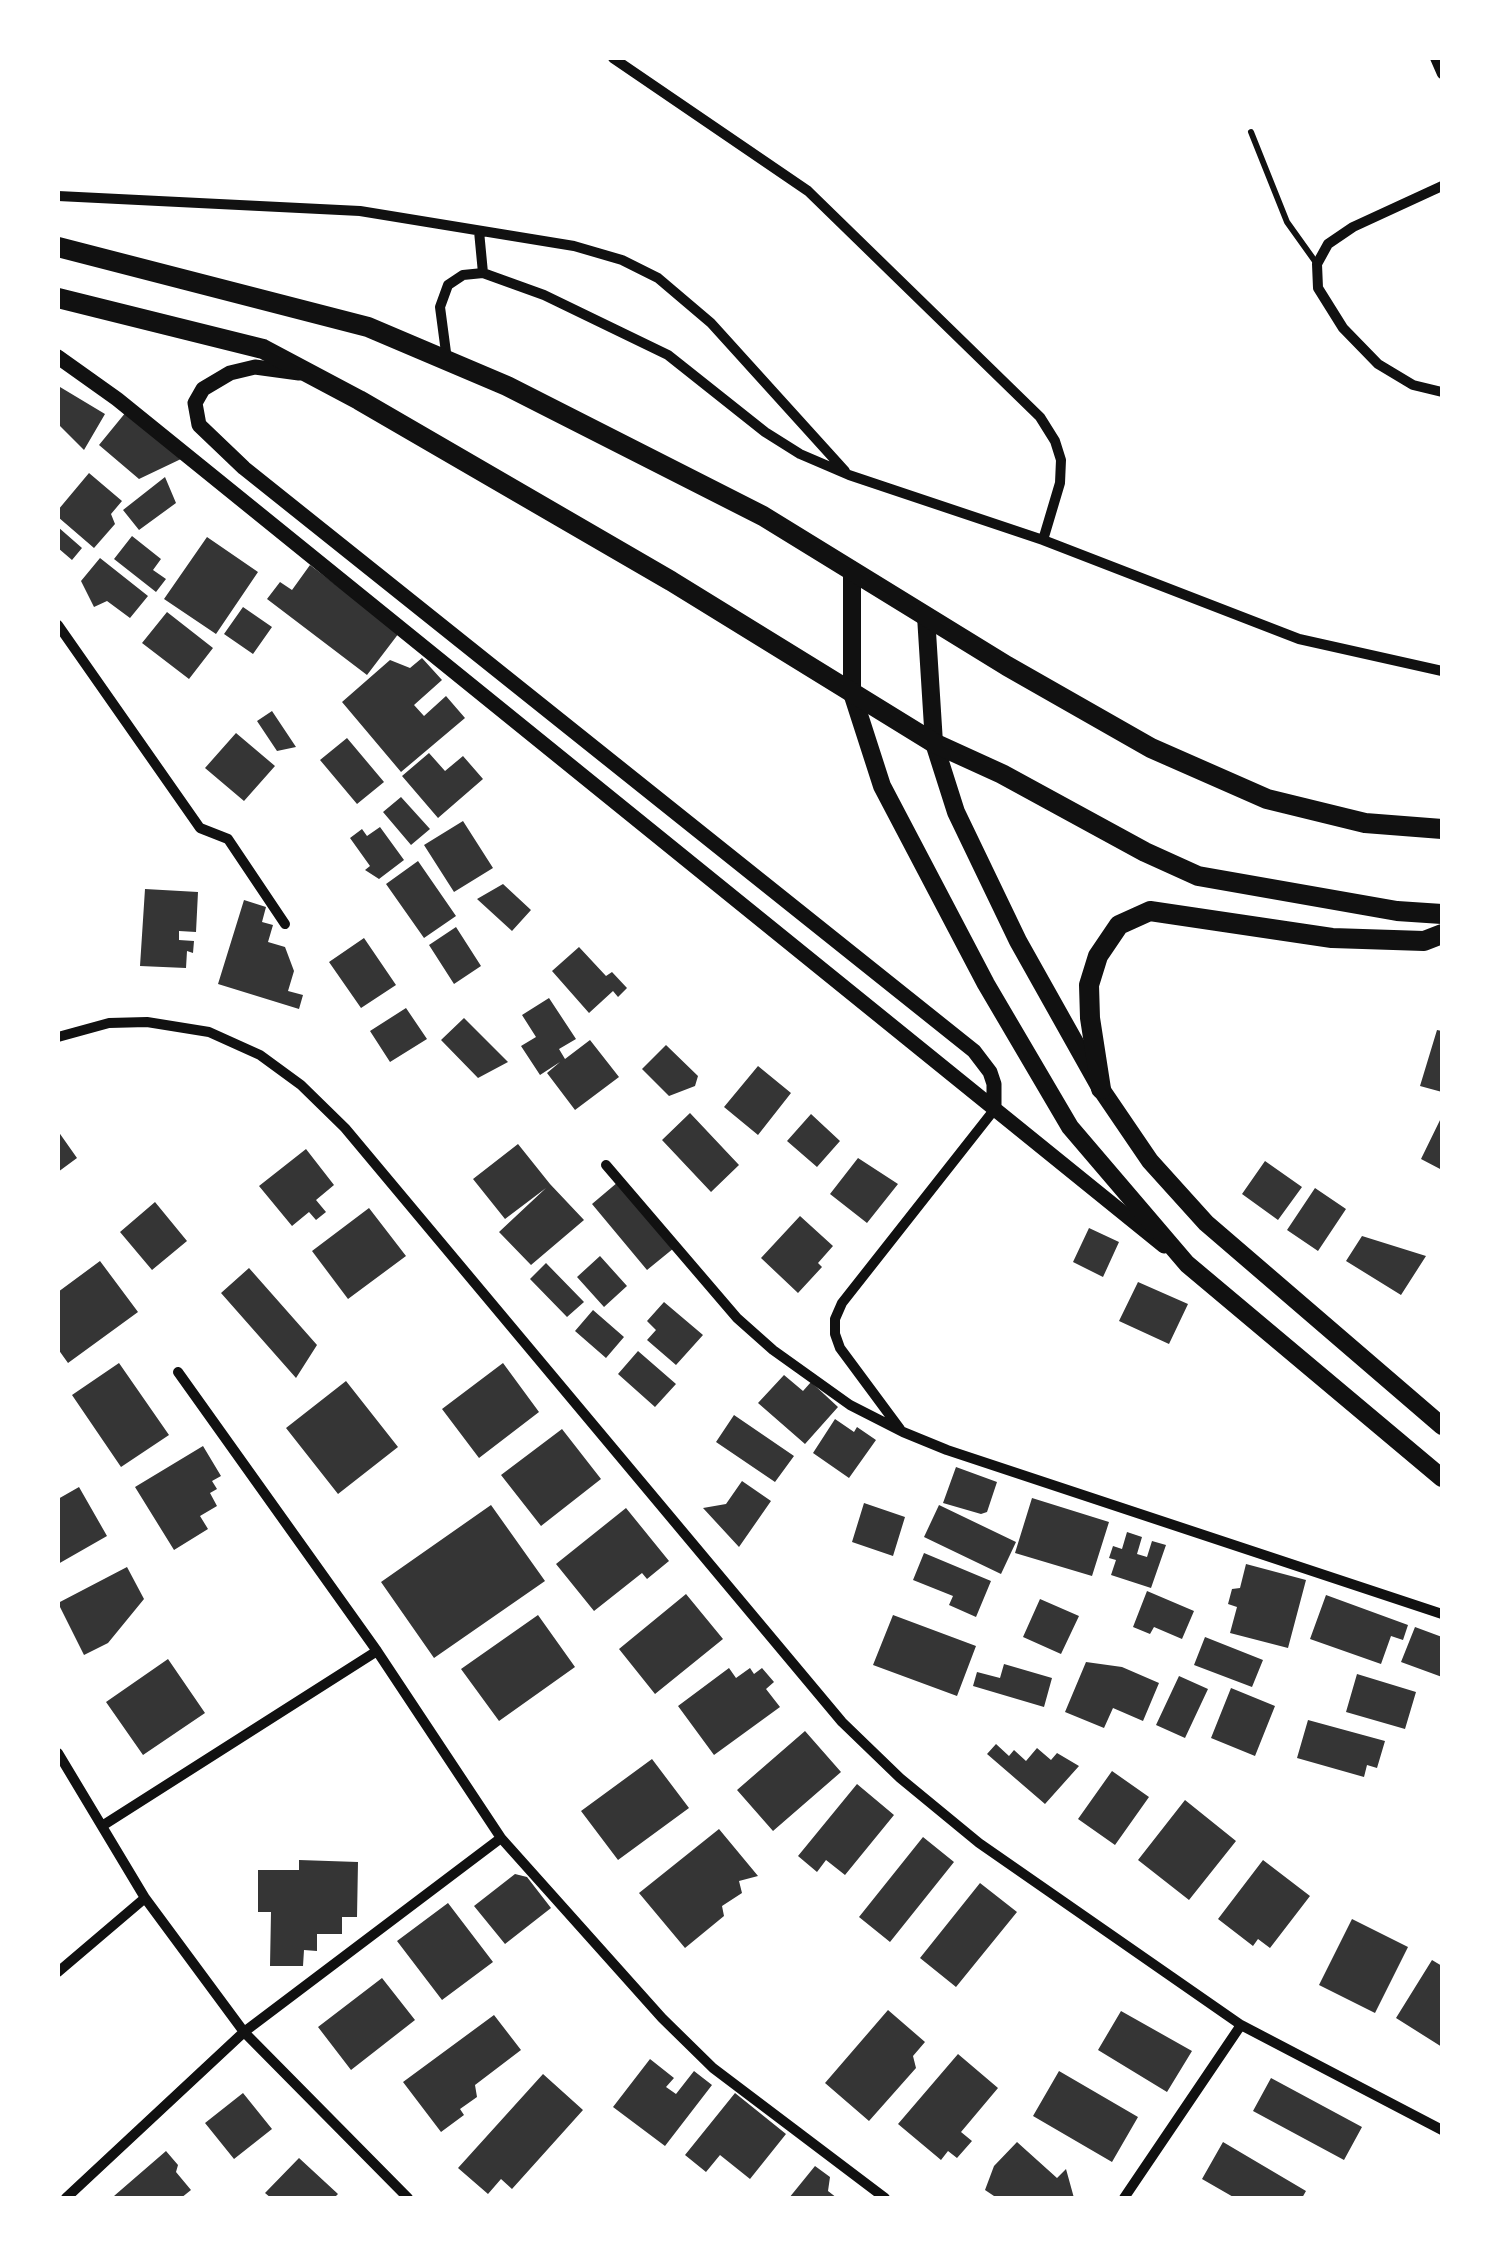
<!DOCTYPE html>
<html>
<head>
<meta charset="utf-8">
<style>
  body { margin:0 }
  #map { position:relative; width:1500px; height:2256px; overflow:hidden; background:#fff; font-family:Quicksand,sans-serif }
  canvas { display:block }
  .frame { position:absolute; inset:0; border:60px solid #fff; pointer-events:none }
</style>
</head>
<body>
<div id="map">
<canvas width="1500" height="2256"></canvas>
<div class="frame"></div>
</div>
<script>
const g = document.querySelector('canvas').getContext('2d');
g.lineJoin = 'round';
function paint(path, color) { g.fillStyle = color; g.fill(path, 'evenodd'); }
const shape = rows => new Path2D(rows.map(r => 'M' + r).join(''));
function stroke(path, color, width, dash) { g.strokeStyle = color; g.lineWidth = width; g.lineCap = dash ? 'butt' : 'round'; g.setLineDash(dash || []); g.stroke(path); }
paint(shape([
  [60,387,105,414,84,450,58,424],
  [126,412,181,459,139,479,99,445],
  [89,473,122,501,111,514,115,524,94,548,58,517,58,510],
  [165,477,176,503,139,530,123,510],
  [58,527,82,548,72,560,58,548],
  [132,536,161,559,153,570,166,579,156,592,114,559],
  [207,537,258,572,216,634,164,599],
  [100,558,148,596,130,618,107,601,94,607,81,581],
  [310,565,399,633,367,675,267,599,280,582,292,590],
  [243,607,272,627,253,654,224,634],
  [167,612,213,648,189,679,142,643],
  [422,658,442,680,414,705,424,716,446,696,465,718,401,772,342,702,390,660,410,668],
  [272,711,296,747,277,751,257,721],
  [236,733,275,766,244,801,205,768],
  [347,738,384,782,357,804,320,760],
  [429,753,445,771,463,756,483,779,438,818,402,776],
  [401,797,430,829,411,845,383,812],
  [463,821,493,868,454,892,424,845],
  [380,827,404,860,379,879,365,870,370,866,350,838,362,829,367,836],
  [418,861,456,916,424,938,386,884],
  [503,884,531,910,512,931,477,899],
  [145,889,198,892,196,932,179,931,179,940,194,941,193,953,187,951,186,968,140,966],
  [244,900,266,907,262,922,273,925,268,942,285,947,294,971,288,991,303,995,299,1009,218,984],
  [456,927,481,966,454,984,429,945],
  [364,938,396,985,361,1008,329,962],
  [579,947,606,976,612,972,627,988,618,997,613,991,589,1013,552,971],
  [549,998,576,1039,559,1049,565,1059,590,1040,619,1077,575,1110,547,1073,560,1062,540,1075,521,1046,536,1037,522,1015],
  [406,1008,427,1039,390,1062,370,1031],
  [464,1018,508,1062,478,1078,441,1040],
  [1437,1030,1442,1031,1442,1092,1420,1086],
  [666,1045,698,1076,695,1086,669,1096,642,1069],
  [758,1066,791,1093,758,1135,724,1107],
  [690,1113,739,1165,711,1192,662,1140],
  [811,1114,840,1141,817,1167,787,1141],
  [1442,1116,1442,1170,1421,1159],
  [58,1131,77,1158,58,1172],
  [518,1144,550,1184,584,1220,531,1265,499,1232,546,1188,505,1219,473,1179],
  [306,1149,334,1185,316,1200,326,1212,316,1220,309,1212,292,1226,259,1186],
  [858,1158,898,1184,867,1223,830,1194],
  [1265,1161,1302,1187,1278,1220,1242,1194],
  [618,1182,674,1248,647,1270,592,1204],
  [1315,1188,1346,1209,1318,1251,1287,1230],
  [155,1202,187,1241,152,1270,120,1232],
  [369,1208,406,1256,348,1299,312,1251],
  [800,1216,833,1246,818,1263,822,1267,798,1293,761,1258],
  [1089,1228,1119,1242,1103,1277,1073,1262],
  [1362,1236,1426,1256,1401,1295,1346,1261],
  [600,1256,627,1286,604,1307,577,1277],
  [100,1261,138,1312,68,1363,58,1349,58,1292],
  [546,1263,584,1302,567,1317,530,1279],
  [249,1268,317,1345,296,1378,221,1293],
  [1138,1282,1188,1304,1169,1344,1119,1321],
  [664,1302,703,1335,676,1365,647,1340,656,1330,647,1321],
  [593,1310,624,1337,606,1358,575,1331],
  [638,1351,676,1384,655,1407,618,1374],
  [119,1363,169,1435,121,1467,72,1395],
  [503,1363,539,1412,479,1458,442,1409],
  [784,1375,803,1391,811,1382,838,1407,805,1444,758,1403],
  [346,1381,398,1447,338,1494,286,1428],
  [734,1415,794,1456,775,1482,716,1442],
  [835,1419,854,1432,857,1427,876,1440,849,1478,813,1453],
  [562,1429,601,1479,541,1526,501,1475],
  [203,1446,221,1476,212,1481,217,1489,210,1493,217,1506,200,1516,208,1529,174,1550,135,1487],
  [956,1467,997,1482,987,1512,981,1514,943,1503],
  [742,1481,771,1501,739,1547,703,1508,726,1504],
  [79,1487,107,1536,58,1564,58,1499],
  [1032,1498,1109,1522,1092,1576,1015,1553],
  [864,1503,905,1517,893,1556,852,1542],
  [491,1505,545,1581,434,1658,381,1582],
  [939,1505,1016,1542,1001,1574,924,1537],
  [626,1508,669,1561,647,1579,642,1573,594,1611,556,1564],
  [1127,1532,1142,1537,1137,1554,1147,1557,1152,1541,1166,1545,1151,1588,1111,1575,1116,1560,1109,1558,1113,1546,1122,1549],
  [924,1553,991,1581,976,1617,949,1605,953,1596,913,1580],
  [1246,1564,1306,1580,1288,1648,1230,1633,1237,1607,1228,1604,1232,1589,1240,1588],
  [127,1567,144,1599,108,1643,84,1655,58,1603],
  [1147,1591,1194,1611,1182,1639,1154,1627,1150,1634,1133,1627],
  [686,1594,723,1639,655,1694,619,1649],
  [1326,1595,1408,1625,1403,1640,1391,1636,1381,1664,1310,1639],
  [1040,1599,1079,1616,1061,1654,1023,1637],
  [538,1615,575,1667,499,1721,461,1669],
  [893,1615,976,1646,957,1696,873,1665],
  [1415,1627,1442,1637,1442,1677,1401,1662],
  [1205,1637,1263,1660,1252,1687,1194,1665],
  [168,1659,205,1713,143,1755,106,1702],
  [1086,1662,1122,1667,1159,1683,1143,1721,1113,1708,1104,1728,1065,1712],
  [1004,1664,1052,1678,1044,1707,973,1686,977,1672,1000,1678],
  [729,1668,736,1678,750,1668,754,1674,762,1668,774,1682,766,1689,780,1707,714,1755,678,1706],
  [1357,1674,1416,1692,1405,1729,1346,1712],
  [1179,1676,1208,1689,1185,1738,1156,1725],
  [1231,1688,1275,1706,1255,1756,1211,1738],
  [1308,1720,1385,1741,1377,1768,1367,1765,1364,1777,1297,1758],
  [805,1731,841,1772,773,1831,737,1790],
  [996,1744,1009,1756,1014,1750,1026,1761,1037,1748,1051,1760,1057,1753,1079,1766,1045,1804,987,1754],
  [652,1759,689,1808,618,1860,581,1811],
  [1112,1771,1149,1797,1115,1845,1078,1819],
  [857,1784,894,1815,845,1875,826,1860,817,1872,798,1856],
  [1185,1800,1236,1841,1189,1900,1138,1860],
  [719,1829,758,1876,739,1881,742,1893,722,1906,724,1916,685,1948,639,1893],
  [923,1837,954,1862,890,1942,859,1917],
  [299,1860,358,1862,357,1917,342,1917,342,1934,317,1934,317,1951,304,1950,303,1966,270,1966,271,1912,258,1912,258,1870,299,1870],
  [1263,1860,1310,1896,1270,1948,1258,1939,1253,1946,1218,1919],
  [515,1874,527,1877,551,1908,505,1944,474,1906],
  [980,1883,1017,1912,956,1987,920,1958],
  [448,1903,493,1962,442,2000,397,1941],
  [1352,1919,1408,1947,1375,2013,1319,1985],
  [1432,1960,1442,1966,1442,2047,1396,2018],
  [382,1978,415,2020,351,2070,318,2027],
  [888,2010,925,2042,913,2056,916,2068,869,2121,825,2083],
  [1121,2011,1192,2051,1167,2092,1098,2050],
  [494,2015,521,2050,475,2085,477,2097,460,2109,464,2115,441,2132,403,2082],
  [958,2054,998,2088,961,2132,972,2141,957,2158,948,2151,941,2160,898,2124],
  [650,2059,674,2078,666,2087,676,2094,694,2071,712,2085,665,2146,613,2107],
  [1059,2071,1138,2117,1112,2162,1033,2116],
  [543,2074,583,2110,512,2189,501,2179,488,2194,458,2168],
  [1271,2078,1362,2127,1344,2160,1253,2111],
  [243,2093,272,2129,234,2159,205,2123],
  [735,2093,786,2134,750,2179,720,2155,706,2172,685,2155],
  [1017,2142,1057,2178,1066,2169,1074,2198,997,2198,985,2190,994,2166],
  [1223,2142,1306,2191,1302,2198,1235,2198,1202,2179],
  [166,2151,178,2165,176,2172,191,2190,181,2198,116,2198,114,2196],
  [299,2158,338,2194,334,2198,271,2198,265,2193],
  [815,2166,830,2177,828,2191,837,2198,789,2198]
]), '#353535');
stroke(shape([
  [1251,132,1287,222,1317,264]
]), '#111', 6);
stroke(shape([
  [613,58,808,191,1040,417,1055,441,1061,460,1060,483,1043,540],
  [1435,58,1442,74],
  [1442,186,1353,227,1328,244,1317,264,1318,288,1343,328,1378,364,1413,385,1442,392],
  [58,196,360,211,574,246,622,260,658,278,711,323,845,471],
  [479,231,483,273],
  [447,360,440,307,448,285,463,275,483,273,544,295,668,355,765,432,800,454,849,475,1043,540,1299,639,1442,671],
  [58,625,200,828,228,839,285,924],
  [58,1037,109,1023,147,1022,209,1032,260,1055,301,1085,345,1128,842,1722,900,1778,979,1843,1241,2025,1442,2130],
  [606,1165,737,1318,773,1350,850,1405,903,1432,947,1450,1442,1614],
  [178,1372,377,1651,501,1838,662,2018,713,2068,885,2198],
  [900,1429,840,1348,835,1334,835,1319,842,1303,994,1110],
  [58,1753,145,1898,244,2032,408,2198],
  [102,1826,377,1651],
  [58,1972,145,1898],
  [66,2198,244,2032,501,1838],
  [1124,2198,1241,2025]
]), '#111', 10);
stroke(shape([
  [58,357,117,399,1164,1246],
  [299,373,255,367,230,373,203,389,195,403,199,425,244,468,974,1051,990,1072,994,1084,994,1110]
]), '#111', 15);
stroke(shape([
  [852,570,852,693,882,786,986,984,1070,1127,1187,1264,1442,1478],
  [926,616,934,743,956,812,1018,941,1101,1089,1150,1161,1206,1223,1442,1426]
]), '#111', 18);
stroke(shape([
  [58,247,368,327,507,386,763,516,1007,666,1151,748,1267,799,1365,823,1442,829],
  [58,298,263,349,359,400,671,581,934,743,1002,774,1145,852,1198,876,1397,911,1442,914],
  [1101,1089,1090,1018,1089,985,1098,956,1119,925,1150,911,1332,938,1424,941,1442,934]
]), '#111', 20);
</script>
</body>
</html>
